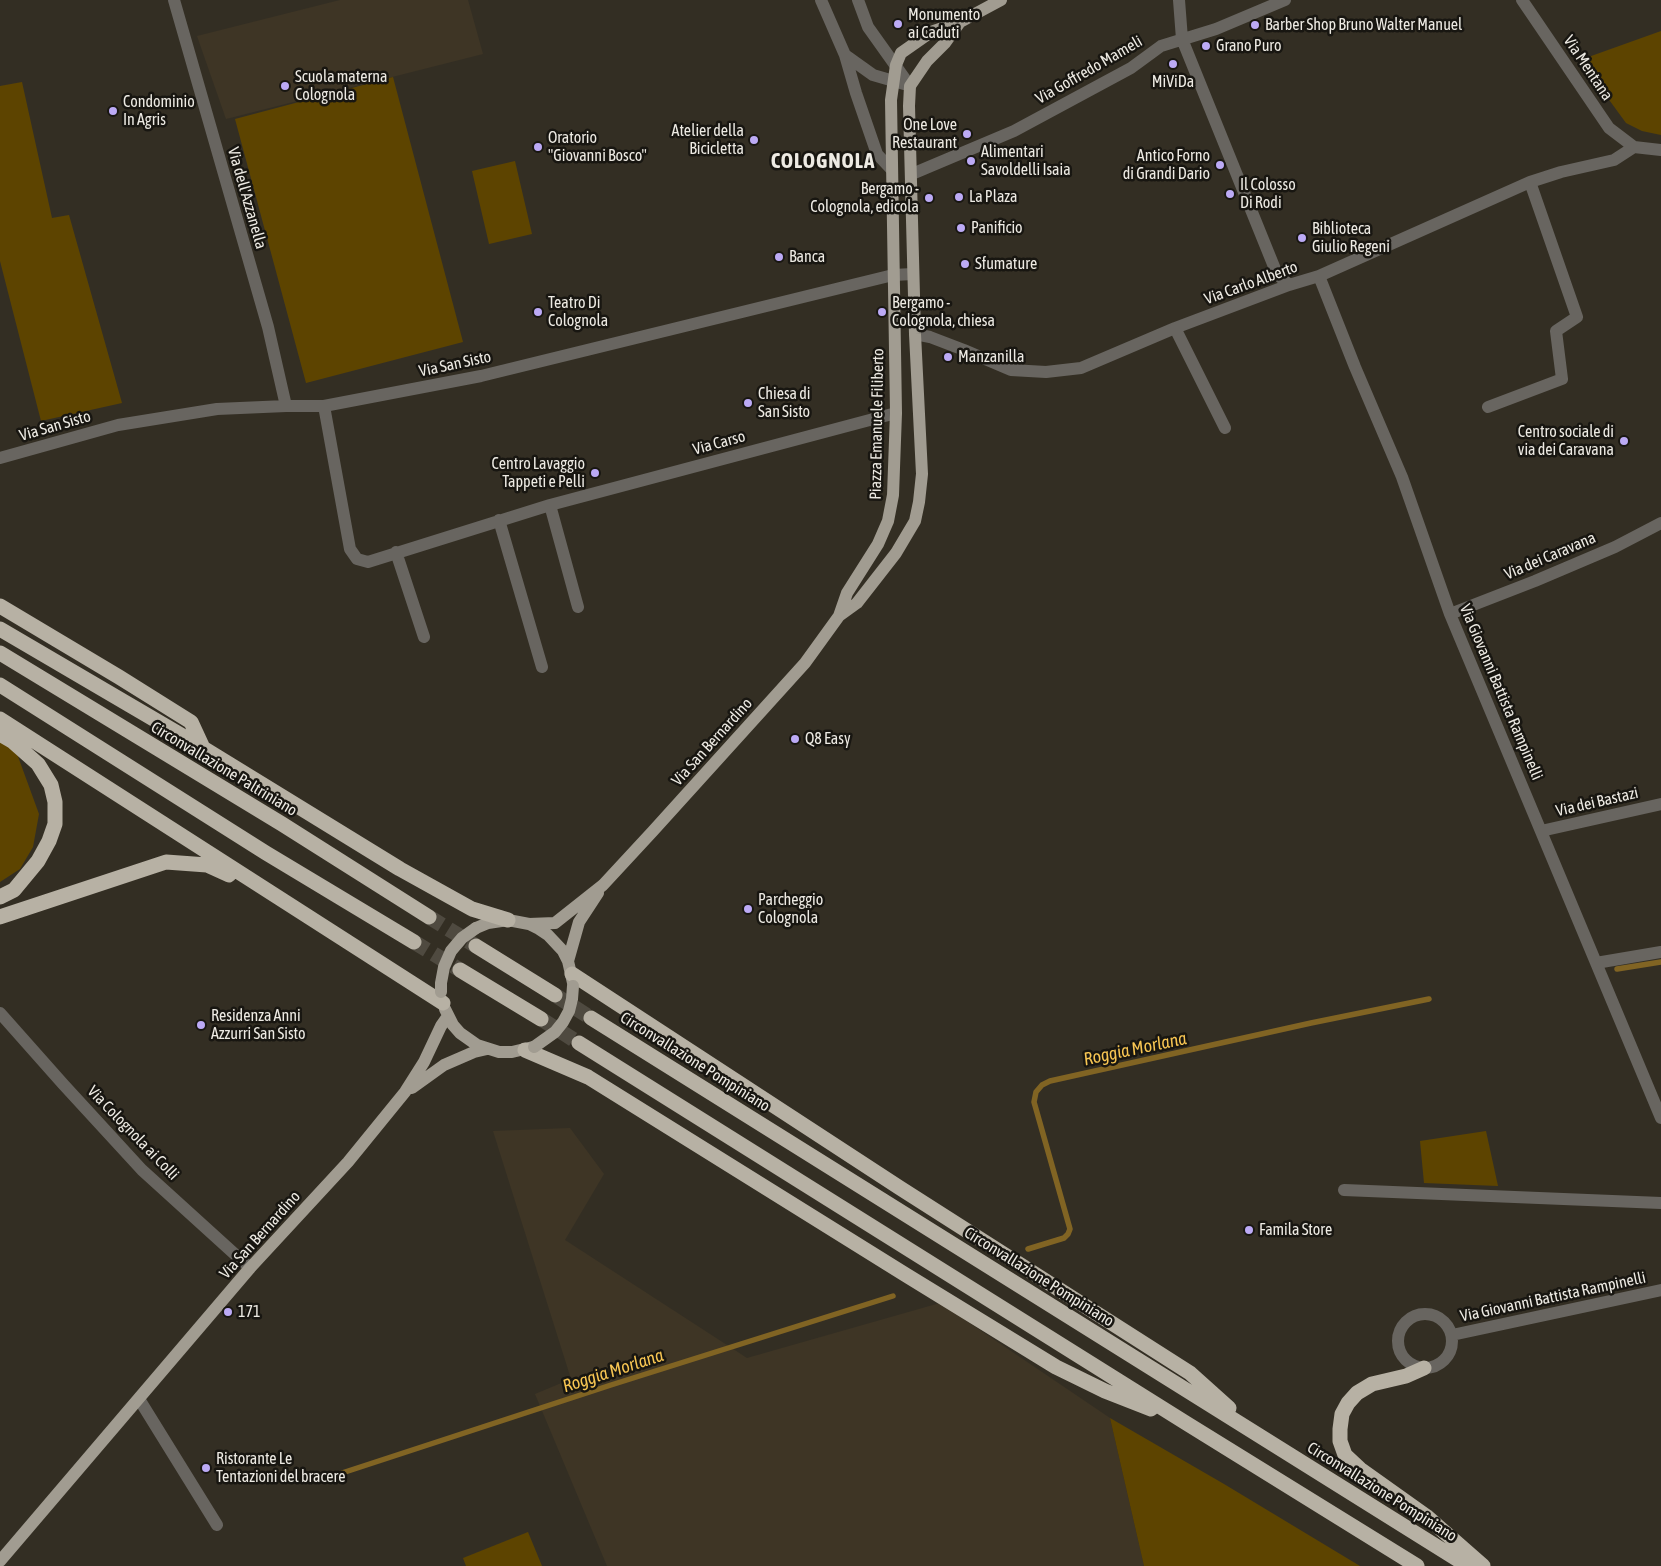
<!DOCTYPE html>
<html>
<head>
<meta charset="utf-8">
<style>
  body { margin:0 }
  canvas { display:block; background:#332e23 }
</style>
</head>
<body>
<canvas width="1661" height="1566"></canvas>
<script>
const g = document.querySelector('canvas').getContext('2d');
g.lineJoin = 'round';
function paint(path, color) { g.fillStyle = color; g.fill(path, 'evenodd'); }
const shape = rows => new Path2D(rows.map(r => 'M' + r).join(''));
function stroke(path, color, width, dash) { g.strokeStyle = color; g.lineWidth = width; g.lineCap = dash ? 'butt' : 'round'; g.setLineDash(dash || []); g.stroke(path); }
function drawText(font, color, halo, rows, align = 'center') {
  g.font = font + ' "Asap Condensed",sans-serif'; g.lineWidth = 5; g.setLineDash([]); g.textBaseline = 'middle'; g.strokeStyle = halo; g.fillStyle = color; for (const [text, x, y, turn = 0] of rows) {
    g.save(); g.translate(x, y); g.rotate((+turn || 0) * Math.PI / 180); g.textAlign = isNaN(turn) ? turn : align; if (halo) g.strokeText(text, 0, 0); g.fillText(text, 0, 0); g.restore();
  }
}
paint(shape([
  [340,0,468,0,483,54,226,119,197,36],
  [570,1128,604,1174,565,1240,747,1358,940,1303,1110,1418,1144,1566,607,1566,535,1394,571,1379,493,1131]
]), '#3e3525');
paint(shape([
  [1661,31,1661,135,1642,131,1626,123,1580,60],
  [393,77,463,342,306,383,235,119],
  [22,82,52,218,69,215,122,403,41,421,0,261,0,86],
  [515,161,532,234,489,244,472,171],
  [0,742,16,751,39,814,33,847,20,869,0,882],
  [1486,1131,1498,1186,1424,1183,1420,1141],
  [1110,1418,1224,1484,1360,1566,1144,1566],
  [528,1532,542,1566,466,1566,463,1558]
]), '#5d4400');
stroke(shape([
  [1617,969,1661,962],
  [1028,1249,1064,1238,1068,1234,1070,1229,1034,1102,1036,1092,1042,1085,1050,1081,1311,1023,1429,999],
  [342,1473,611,1385,893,1296]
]), '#816423', 5.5);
stroke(shape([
  [429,917,476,946],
  [414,942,460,970],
  [555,995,591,1018],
  [541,1019,579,1043]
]), '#4f4a40', 15, [15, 8]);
stroke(shape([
  [174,0,268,327,286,406],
  [821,0,845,55,856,93,877,154,892,170],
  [858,0,868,27,910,86],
  [1179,0,1182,39,1277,274,1289,285],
  [1522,0,1609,128,1634,147],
  [845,55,873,75,904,84],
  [1634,147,1661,150],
  [912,174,1014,131,1131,68,1161,46,1216,29,1285,0],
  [1319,276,1355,367,1402,477,1450,614,1661,1118],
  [1175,328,1225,428],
  [915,334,930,337,964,350,1011,370,1046,372,1081,368,1175,328,1289,285,1319,276,1530,182,1561,172,1614,160,1634,147],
  [324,406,350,549,357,559,368,562,550,505,896,413],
  [1488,407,1562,379,1556,331,1577,317,1530,182],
  [0,458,118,425,217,409,286,406,324,406,481,376,893,275,913,274],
  [550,505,578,607],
  [499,520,542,667],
  [396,552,424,637],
  [1450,614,1535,581,1615,547,1661,523],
  [1541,831,1661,804],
  [1596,963,1661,952],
  [0,1013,63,1084,142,1170,250,1268],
  [1344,1190,1661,1203],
  '1398 1341a27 27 0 1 1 54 0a27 27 0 1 1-54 0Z',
  [1452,1335,1661,1290],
  [139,1399,217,1525]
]), '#686560', 12);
stroke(shape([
  [839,616,857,603,896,553,915,521,919,502,922,474,915,334,909,106,910,86,927,61,945,43,960,22],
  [529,924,555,923,603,885,653,831,805,663,839,616,847,593,878,544,888,521,893,495,896,413,891,100,896,65,901,53,931,32,960,22,1001,0],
  [476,928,488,923,508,920,529,924,539,929,548,935,563,951,568,961,573,983],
  [568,961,579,922,598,893],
  [445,1009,453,1025,460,1033,477,1045,499,1052,512,1052,533,1047],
  [412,1088,444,1065,474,1052,487,1049],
  [0,1561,250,1268,348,1162,405,1092,424,1062,441,1026,448,1016]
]), '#a19c91', 12);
stroke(shape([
  [0,606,119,677,191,722,203,748],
  [0,629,203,748,400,869,472,909,508,920],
  [0,653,282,824,429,917],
  [0,685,266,853,414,942],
  [0,719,443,1003],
  [0,734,12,741,38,764,51,785,55,802,55,824,49,841,38,861,14,890,0,897],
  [0,917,166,862,207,865,229,875],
  [476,946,555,995],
  [460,970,541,1019],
  [572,974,900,1188,1190,1373,1229,1408],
  [591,1018,1468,1566],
  [579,1043,1186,1423,1417,1566],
  [525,1050,588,1077,906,1275,1056,1367,1105,1391,1151,1409],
  [1424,1368,1406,1376,1372,1384,1357,1393,1348,1403,1342,1414,1340,1429,1340,1441,1345,1455,1360,1469,1426,1516,1483,1566]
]), '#b7b1a4', 15);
stroke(shape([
  [441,992,441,983,444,967,451,951,462,938,476,928],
  [534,1047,555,1032,563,1022,569,1011,572,999,573,986]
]), '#a19c91', 12);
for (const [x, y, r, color] of [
  [898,24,5,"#bcaaf5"],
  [1255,25,5,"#bcaaf5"],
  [1206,46,5,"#bcaaf5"],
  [1173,64,5,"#bcaaf5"],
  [285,86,5,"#bcaaf5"],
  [113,111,5,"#bcaaf5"],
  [967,134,5,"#bcaaf5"],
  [754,140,5,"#bcaaf5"],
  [538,147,5,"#bcaaf5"],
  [971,161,5,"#bcaaf5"],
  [1220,165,5,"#bcaaf5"],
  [1230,194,5,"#bcaaf5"],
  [959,197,5,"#bcaaf5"],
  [929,198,5,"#bcaaf5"],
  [961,228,5,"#bcaaf5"],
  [1302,238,5,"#bcaaf5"],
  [779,257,5,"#bcaaf5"],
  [965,264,5,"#bcaaf5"],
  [538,312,5,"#bcaaf5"],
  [882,312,5,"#bcaaf5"],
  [948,357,5,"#bcaaf5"],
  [748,403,5,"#bcaaf5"],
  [1624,441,5,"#bcaaf5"],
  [595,473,5,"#bcaaf5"],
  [795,739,5,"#bcaaf5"],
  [748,909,5,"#bcaaf5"],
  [201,1025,5,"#bcaaf5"],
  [1249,1230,5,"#bcaaf5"],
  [228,1312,5,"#bcaaf5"],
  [206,1468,5,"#bcaaf5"]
]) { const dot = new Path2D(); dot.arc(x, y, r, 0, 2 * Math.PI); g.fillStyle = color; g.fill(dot); stroke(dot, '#181611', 2); }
drawText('16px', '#edeae3', '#181611', [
  ["Monumento",908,15],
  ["ai Caduti",908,33],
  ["Barber Shop Bruno Walter Manuel",1265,25],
  ["Grano Puro",1216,46],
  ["Scuola materna",295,77],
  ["Colognola",295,95],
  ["MiViDa",1173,82,"center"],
  ["Condominio",123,102],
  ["In Agris",123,120],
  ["One Love",957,125,"right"],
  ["Restaurant",957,143,"right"],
  ["Atelier della",744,131,"right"],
  ["Bicicletta",744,149,"right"],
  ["Oratorio",548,138],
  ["\"Giovanni Bosco\"",548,156],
  ["Alimentari",981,152],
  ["Savoldelli Isaia",981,170],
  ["Antico Forno",1210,156,"right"],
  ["di Grandi Dario",1210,174,"right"],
  ["Il Colosso",1240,185],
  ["Di Rodi",1240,203],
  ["Bergamo -",919,189,"right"],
  ["Colognola, edicola",919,207,"right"],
  ["La Plaza",969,197],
  ["Panificio",971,228],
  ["Biblioteca",1312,229],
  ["Giulio Regeni",1312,247],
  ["Banca",789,257],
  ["Sfumature",975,264],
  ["Teatro Di",548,303],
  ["Colognola",548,321],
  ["Bergamo -",892,303],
  ["Colognola, chiesa",892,321],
  ["Manzanilla",958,357],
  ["Chiesa di",758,394],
  ["San Sisto",758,412],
  ["Centro sociale di",1614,432,"right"],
  ["via dei Caravana",1614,450,"right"],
  ["Centro Lavaggio",585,464,"right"],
  ["Tappeti e Pelli",585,482,"right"],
  ["Q8 Easy",805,739],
  ["Parcheggio",758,900],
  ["Colognola",758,918],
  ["Residenza Anni",211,1016],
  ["Azzurri San Sisto",211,1034],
  ["Famila Store",1259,1230],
  ["171",238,1312],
  ["Ristorante Le",216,1459],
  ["Tentazioni del bracere",216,1477]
], 'left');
drawText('16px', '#edeae3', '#181611', [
  ["Via Mentana",1588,68,56],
  ["Via Goffredo Mameli",1089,70,-30],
  ["Via dell'Azzanella",247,198,74],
  ["Via Carlo Alberto",1251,283,-20],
  ["Via San Sisto",455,364,-12],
  ["Piazza Emanuele Filiberto",877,424,-89],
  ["Via San Sisto",55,426,-16],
  ["Via Carso",719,443,-15],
  ["Via dei Caravana",1550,556,-23],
  ["Via Giovanni Battista Rampinelli",1501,692,67],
  ["Via San Bernardino",712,742,-48],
  ["Circonvallazione Paltriniano",224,769,31],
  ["Via dei Bastazi",1597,802,-13],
  ["Circonvallazione Pompiniano",695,1062,32],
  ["Via Colognola ai Colli",133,1133,46],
  ["Via San Bernardino",260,1235,-48],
  ["Circonvallazione Pompiniano",1039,1277,32],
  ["Via Giovanni Battista Rampinelli",1553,1297,-12],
  ["Circonvallazione Pompiniano",1382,1492,32]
]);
drawText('italic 18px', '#f8c653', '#181611', [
  ["Roggia Morlana",1135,1049,-12],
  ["Roggia Morlana",613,1371,-18]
]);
g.letterSpacing = '1px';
drawText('bold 21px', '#edeae3', '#181611', [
  ["COLOGNOLA",823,161]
]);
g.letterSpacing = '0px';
</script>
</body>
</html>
